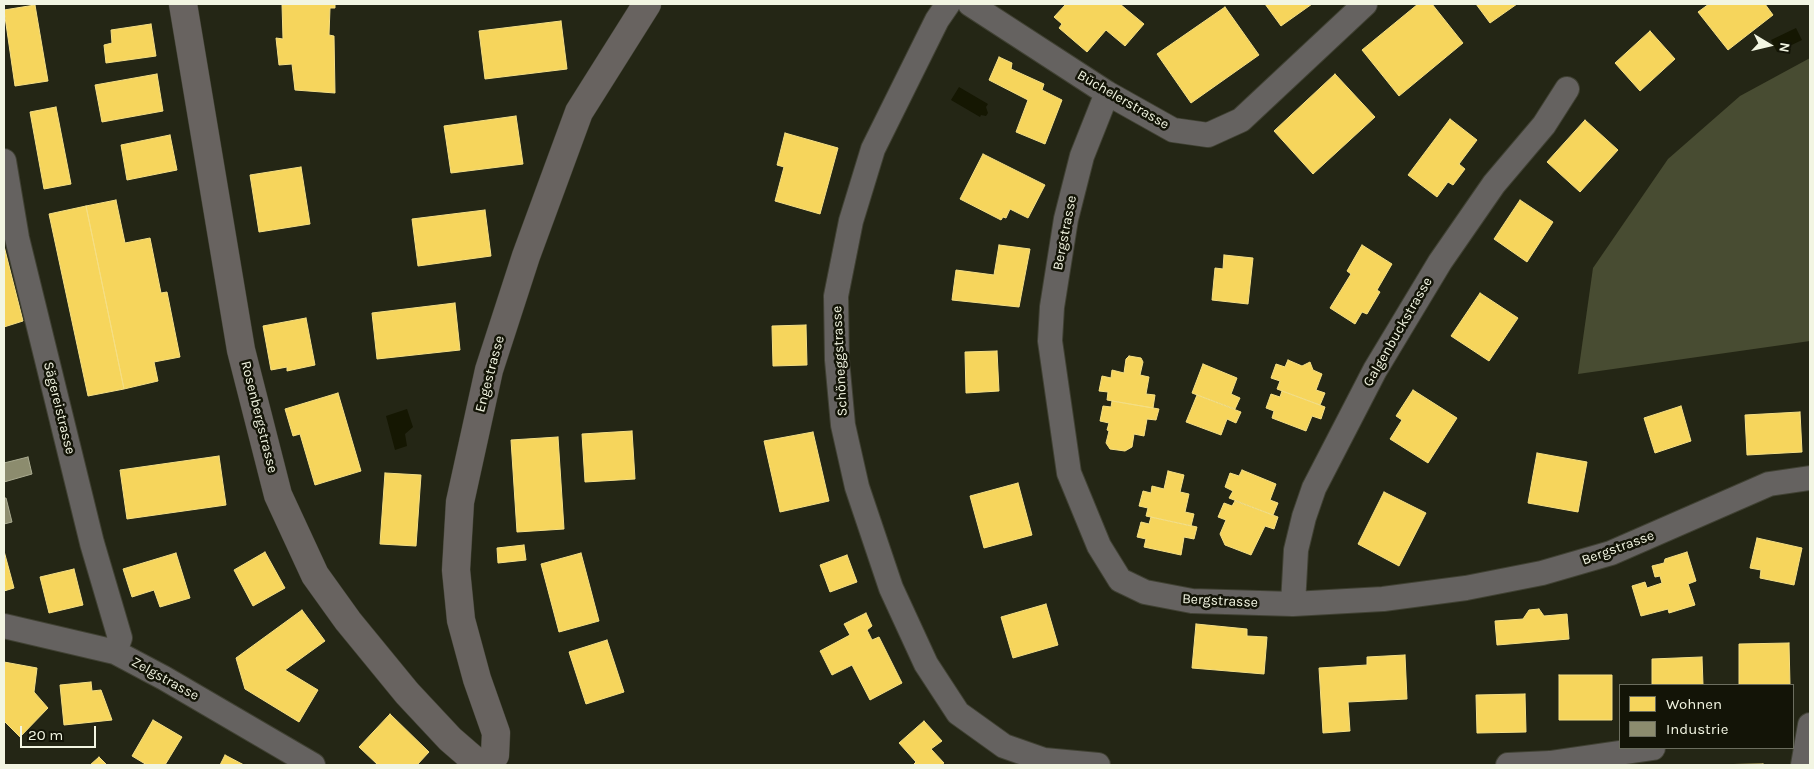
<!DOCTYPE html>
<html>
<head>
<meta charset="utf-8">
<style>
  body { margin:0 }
  #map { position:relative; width:1814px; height:769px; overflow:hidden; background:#242615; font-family:Karla,sans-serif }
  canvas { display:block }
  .frame { position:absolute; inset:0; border:5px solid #f2f5e2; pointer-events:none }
  .legend { position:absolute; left:1619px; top:684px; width:175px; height:65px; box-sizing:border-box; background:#131407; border:1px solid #6c6e5f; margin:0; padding:6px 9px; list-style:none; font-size:15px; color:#f2f5e2 }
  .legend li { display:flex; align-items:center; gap:10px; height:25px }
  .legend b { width:25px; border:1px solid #6c6e5f }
  .north { position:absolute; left:1744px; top:20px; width:50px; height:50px; -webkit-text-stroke:4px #131407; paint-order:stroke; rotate:99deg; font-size:14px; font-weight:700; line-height:20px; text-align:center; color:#f2f5e2 }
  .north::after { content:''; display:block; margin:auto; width:18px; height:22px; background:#f2f5e2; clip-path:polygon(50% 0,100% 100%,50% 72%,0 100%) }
  .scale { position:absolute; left:20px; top:726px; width:76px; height:22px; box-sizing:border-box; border:2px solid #f2f5e2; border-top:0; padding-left:6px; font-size:15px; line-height:18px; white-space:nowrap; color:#f2f5e2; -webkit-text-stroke:4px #131407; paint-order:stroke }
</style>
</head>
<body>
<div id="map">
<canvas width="1814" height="769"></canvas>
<div class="frame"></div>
<ul class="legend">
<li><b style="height:14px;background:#f6d55c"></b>Wohnen</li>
<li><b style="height:14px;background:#8c8c6e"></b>Industrie</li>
</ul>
<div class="north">N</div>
<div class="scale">20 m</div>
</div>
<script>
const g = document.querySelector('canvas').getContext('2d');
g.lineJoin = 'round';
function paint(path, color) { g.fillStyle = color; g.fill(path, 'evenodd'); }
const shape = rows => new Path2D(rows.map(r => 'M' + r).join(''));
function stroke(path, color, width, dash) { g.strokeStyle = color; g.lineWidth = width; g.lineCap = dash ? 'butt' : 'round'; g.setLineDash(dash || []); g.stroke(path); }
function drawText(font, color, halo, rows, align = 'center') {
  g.font = font + ' Karla,sans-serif'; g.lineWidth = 5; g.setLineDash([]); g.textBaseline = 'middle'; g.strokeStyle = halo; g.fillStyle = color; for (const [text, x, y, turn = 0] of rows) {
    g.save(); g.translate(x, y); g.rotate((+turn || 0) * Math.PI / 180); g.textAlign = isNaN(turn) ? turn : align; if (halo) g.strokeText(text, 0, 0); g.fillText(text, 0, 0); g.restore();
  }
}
paint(shape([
  [1810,58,1810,341,1578,374,1593,268,1668,159,1740,96]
]), '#484c32');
paint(shape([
  [1796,28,1802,40,1777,52,1771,40],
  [959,87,988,104,986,107,988,113,986,116,981,115,980,117,951,100],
  [407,409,413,427,405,434,407,446,395,450,386,416]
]), '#151702');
const homes = shape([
  [282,4,335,4,335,8,330,8,329,35,334,36,335,93,295,90,292,64,279,65,276,38,283,39,282,4],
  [1066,4,1120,4,1144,24,1125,46,1106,30,1087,52,1059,28,1062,24,1054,17,1066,4],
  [1265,4,1312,4,1281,26,1265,4],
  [1418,4,1432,4,1463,43,1399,96,1362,50,1418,4],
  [1476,4,1517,4,1490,23,1476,4],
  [1709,4,1765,4,1773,15,1728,50,1698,12,1709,4],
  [35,5,48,81,15,86,4,10,35,5],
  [1225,7,1259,55,1191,103,1157,54,1225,7],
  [561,21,567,69,485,79,479,31,561,21],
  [151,24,156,56,106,63,104,45,112,43,111,30,151,24],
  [1650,31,1675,59,1640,91,1615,63,1650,31],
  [999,57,1012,63,1011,69,1044,84,1042,90,1062,100,1045,144,1016,132,1028,100,989,80,999,57],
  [157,74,163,111,102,122,95,85,157,74],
  [1335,74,1375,117,1313,174,1274,131,1335,74],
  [56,107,71,184,44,189,30,112,56,107],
  [516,116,523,164,451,173,444,126,516,116],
  [1450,119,1477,140,1459,164,1465,169,1453,185,1448,182,1437,197,1408,175,1450,119],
  [1585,120,1618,150,1580,192,1547,162,1585,120],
  [785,133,838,148,820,214,775,201,784,167,777,165,785,133],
  [170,135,177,170,127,180,121,145,170,135],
  [983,154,1045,185,1028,218,1010,209,1006,218,1003,217,1001,220,960,199,983,154],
  [301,167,310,224,259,232,250,175,301,167],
  [116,200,125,243,150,238,161,293,167,292,180,357,154,362,158,381,124,389,86,206,116,200],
  [1520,200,1553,222,1527,262,1494,239,1520,200],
  [86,206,124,389,88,396,49,214,86,206],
  [485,210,491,256,418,266,412,219,485,210],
  [999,245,1030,249,1019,307,952,300,956,270,994,275,999,245],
  [1362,245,1392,264,1377,290,1380,292,1367,314,1362,312,1355,324,1330,308,1351,274,1347,271,1362,245],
  [4,246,23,321,4,327,4,246],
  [1224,255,1253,258,1248,304,1212,300,1215,268,1223,269,1224,255],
  [1480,293,1518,318,1489,361,1451,336,1480,293],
  [455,303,460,350,377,359,372,313,455,303],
  [306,318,315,365,287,371,287,367,271,370,263,326,306,318],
  [806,325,807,365,773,366,772,326,806,325],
  [997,351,999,391,966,393,965,352,997,351],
  [1129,356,1141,358,1143,362,1140,375,1149,377,1146,394,1155,395,1153,408,1107,400,1108,392,1099,391,1102,376,1111,378,1112,370,1124,373,1126,359,1129,356],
  [1288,360,1302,366,1310,362,1313,370,1322,374,1316,390,1325,393,1320,405,1277,389,1280,381,1271,378,1276,364,1285,367,1288,360],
  [1203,364,1237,378,1231,394,1240,398,1235,409,1192,393,1203,364],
  [1413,390,1457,418,1428,463,1390,439,1402,420,1396,416,1413,390],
  [1282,391,1325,407,1321,419,1312,416,1306,431,1272,418,1274,411,1266,408,1271,394,1280,397,1282,391],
  [338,393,361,471,315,485,300,434,293,436,285,409,338,393],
  [1197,395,1241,412,1236,423,1227,419,1221,435,1186,422,1197,395],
  [1112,401,1159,409,1156,420,1147,419,1144,436,1134,434,1132,447,1125,451,1110,449,1106,443,1109,431,1107,430,1109,423,1100,421,1103,406,1111,407,1112,401],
  [1681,406,1691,441,1655,453,1644,418,1681,406],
  [1800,412,1802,452,1747,455,1745,415,1800,412],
  [632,431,635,479,585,482,582,434,632,431],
  [813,432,829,501,780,512,764,441,813,432],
  [558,437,564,529,517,532,511,440,558,437],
  [1537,453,1587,462,1578,512,1528,503,1537,453],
  [219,456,226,505,127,519,120,470,219,456],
  [1242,470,1276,484,1270,500,1278,503,1273,515,1229,498,1233,491,1225,487,1230,473,1239,476,1242,470],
  [1168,471,1184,475,1180,492,1189,494,1185,512,1194,514,1191,526,1146,516,1148,508,1139,506,1143,491,1151,493,1152,486,1164,489,1168,471],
  [385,473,421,475,416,546,380,544,385,473],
  [1018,483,1032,535,984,548,970,496,1018,483],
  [1384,492,1426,513,1399,566,1358,544,1384,492],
  [1235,501,1278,517,1274,529,1265,526,1251,555,1225,545,1220,534,1226,520,1218,517,1224,503,1232,506,1235,501],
  [1151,517,1197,527,1194,539,1184,537,1181,555,1144,547,1146,539,1137,537,1141,522,1149,524,1151,517],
  [1757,538,1802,548,1794,585,1760,578,1761,570,1750,568,1757,538],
  [524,545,526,560,498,563,497,548,524,545],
  [4,551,14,588,4,591,4,551],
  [265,552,285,588,253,606,234,570,265,552],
  [1687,552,1696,581,1688,584,1695,605,1669,613,1668,609,1641,616,1632,586,1645,582,1647,588,1662,583,1660,576,1655,577,1652,566,1664,563,1665,559,1687,552],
  [176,553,190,598,160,607,154,590,132,597,123,569,176,553],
  [581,553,599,621,559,632,541,564,581,553],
  [847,555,857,582,830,592,820,565,847,555],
  [74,569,83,605,49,613,40,577,74,569],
  [1046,604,1058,645,1013,658,1001,617,1046,604],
  [1539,609,1544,616,1567,614,1569,639,1497,645,1495,621,1523,619,1529,610,1539,609],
  [302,610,325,641,285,670,318,690,299,722,245,689,236,658,302,610],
  [866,613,872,626,867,630,872,640,879,637,902,683,870,700,852,665,832,675,820,651,850,635,844,624,866,613],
  [1196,624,1247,629,1247,636,1267,637,1264,674,1192,668,1196,624],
  [607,640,624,692,586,704,569,652,607,640],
  [1789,643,1790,685,1739,685,1739,644,1789,643],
  [1405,655,1407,699,1348,702,1350,731,1323,733,1319,668,1367,665,1367,657,1405,655],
  [1702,657,1703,685,1652,685,1652,659,1702,657],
  [4,662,37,668,34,692,48,708,20,737,4,721,4,662],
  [1559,675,1612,675,1612,720,1559,720,1559,675],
  [91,682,92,691,101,690,112,720,64,725,60,685,91,682],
  [1525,694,1526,732,1477,733,1476,695,1525,694],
  [390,714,429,752,417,765,378,765,359,747,390,714],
  [153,720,182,737,165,765,147,765,132,756,153,720],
  [924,721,942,741,931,749,944,763,941,765,913,765,916,762,899,743,924,721],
  [225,755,244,765,220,765,225,755],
  [99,757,107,765,90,765,99,757],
  [1763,764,1763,765,1704,765,1763,764]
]);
paint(homes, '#f6d55c');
stroke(homes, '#f5df84', 1);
const industry = shape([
  [28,457,32,474,4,482,4,463,28,457],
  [4,498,6,498,12,522,4,524,4,498]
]);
paint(industry, '#8c8c6e');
stroke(industry, '#abac91', 1);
const street = shape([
  [948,4,937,20,873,149,851,221,836,296,837,360,843,425,857,487,891,588,926,664,958,713,1004,746,1044,760,1098,765],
  [970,4,1107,93,1173,130,1208,135,1241,120,1365,4],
  [1107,93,1082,156,1066,219,1052,307,1050,341,1069,473,1099,546,1120,580,1145,592,1192,601,1293,604,1383,599,1466,588,1542,573,1611,553,1769,484,1810,478],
  [4,161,17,238,92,543,120,638,115,652],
  [1293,604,1296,550,1304,517,1314,488,1375,370,1440,262,1494,184,1544,125,1567,89],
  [4,626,115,652,164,678,313,765],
  [1508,765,1550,763,1653,748],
  [1803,765,1810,725]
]);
const secondary = shape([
  [183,4,241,350,278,495,315,575,348,621,407,693,450,739,480,765],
  [486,765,495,755,496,733,477,679,461,620,456,570,460,502,489,370,526,256,579,112,647,4]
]);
stroke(street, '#404133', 26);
stroke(secondary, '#404133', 29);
stroke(street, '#656260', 24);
stroke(secondary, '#686360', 28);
drawText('14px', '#f2f5e2', '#131407', [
  ["Büchelerstrasse",1123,100,30],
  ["Bergstrasse",1065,233,-79],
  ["Galgenbuckstrasse",1398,332,-60],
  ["Schöneggstrasse",840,361,-93],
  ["Engestrasse",490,374,-75],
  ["Sägereistrasse",59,408,76],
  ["Rosenbergstrasse",259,417,76],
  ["Bergstrasse",1618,548,-20],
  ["Bergstrasse",1220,601,3],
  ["Zelgstrasse",165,679,29]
]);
</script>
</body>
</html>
